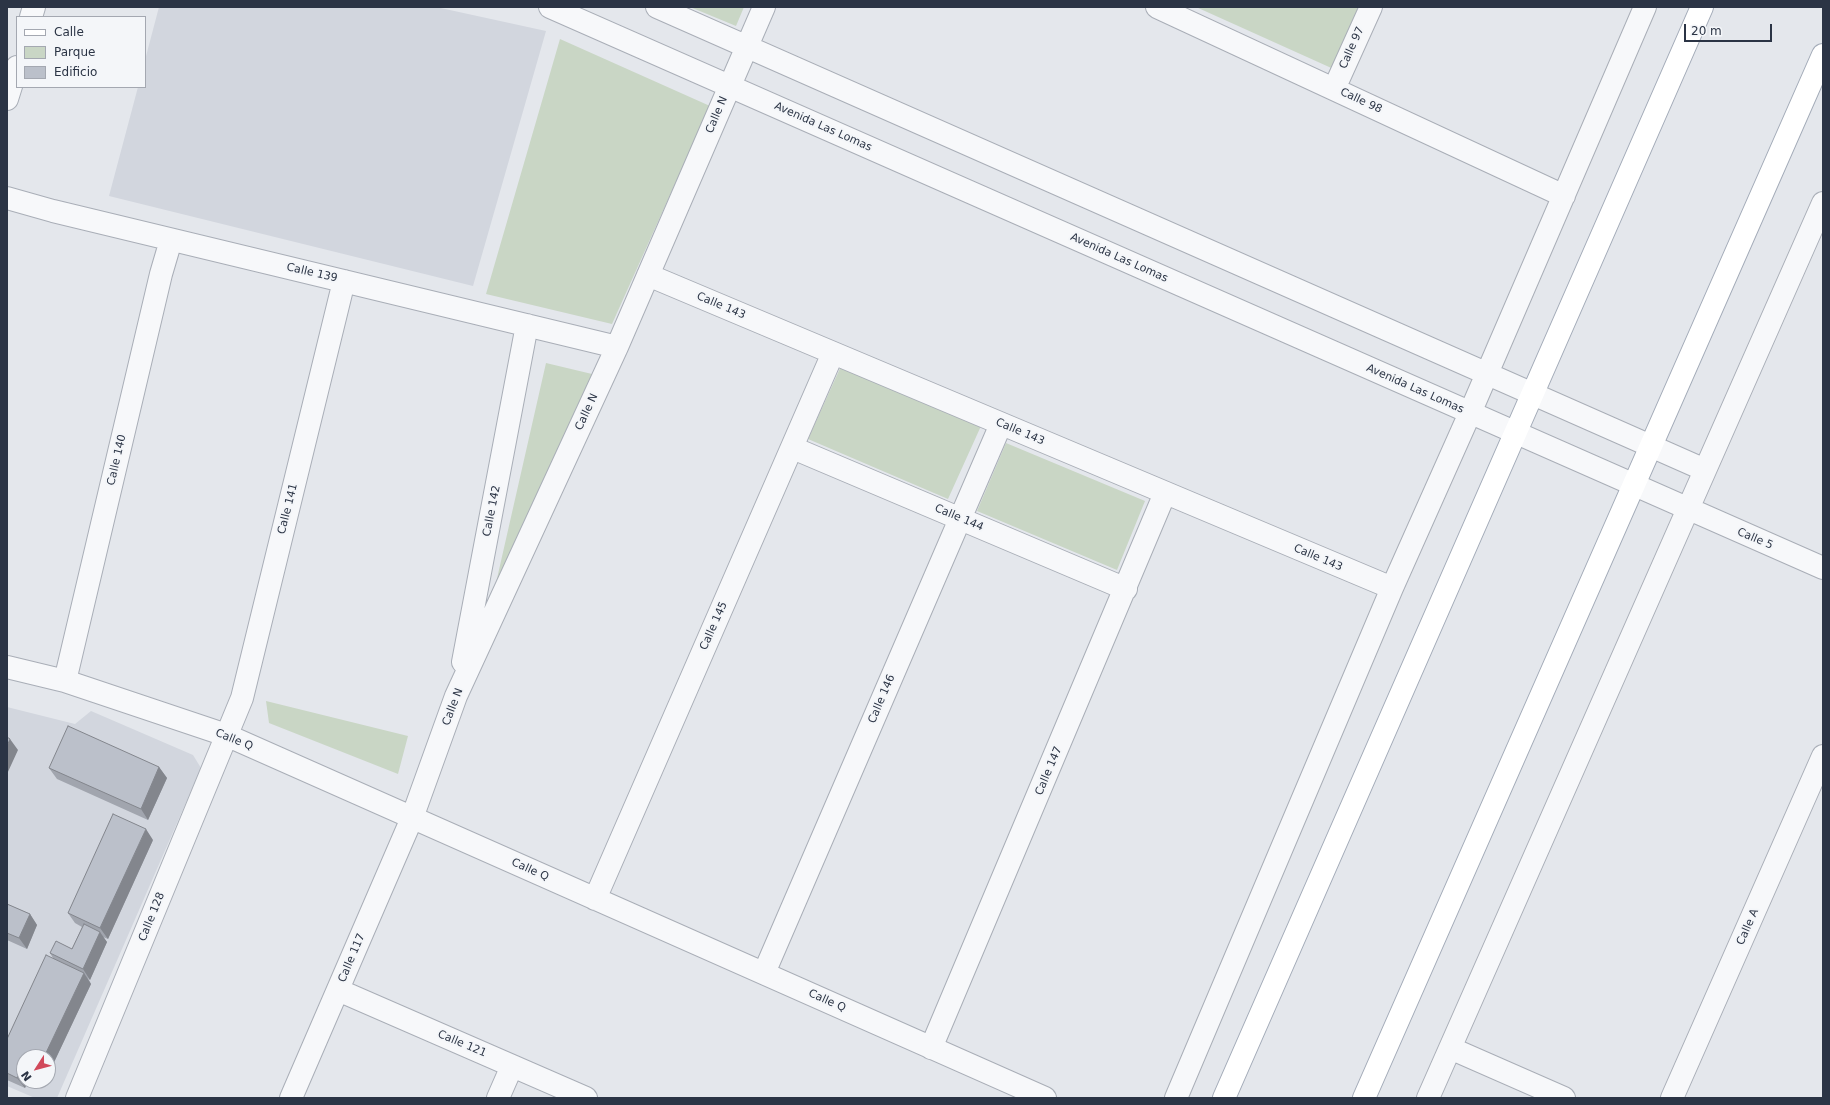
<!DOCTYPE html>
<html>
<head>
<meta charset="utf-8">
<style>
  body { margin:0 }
  #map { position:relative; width:1830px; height:1105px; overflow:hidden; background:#e4e7ec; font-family:"DejaVu Sans",sans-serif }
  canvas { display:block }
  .frame { position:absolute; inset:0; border:8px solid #2b3445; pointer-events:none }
  .legend { position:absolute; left:16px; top:16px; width:130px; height:72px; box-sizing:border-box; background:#f4f6f9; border:1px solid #a4a8b1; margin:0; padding:5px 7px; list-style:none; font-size:12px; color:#2b3445 }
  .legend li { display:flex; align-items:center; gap:8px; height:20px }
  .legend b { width:20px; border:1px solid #a4a8b1 }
  .north { position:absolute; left:16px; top:1049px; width:40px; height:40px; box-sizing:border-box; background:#f4f6f9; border:1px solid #a4a8b1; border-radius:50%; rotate:234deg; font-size:11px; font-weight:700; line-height:16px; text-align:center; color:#2b3445 }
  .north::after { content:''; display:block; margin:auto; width:14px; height:18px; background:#d1495b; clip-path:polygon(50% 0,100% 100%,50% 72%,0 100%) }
  .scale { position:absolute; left:1684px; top:24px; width:88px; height:18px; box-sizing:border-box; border:2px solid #2b3445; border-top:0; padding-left:5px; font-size:12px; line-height:14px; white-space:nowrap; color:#2b3445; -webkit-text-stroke:3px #f4f6f9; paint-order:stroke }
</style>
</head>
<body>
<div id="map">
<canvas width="1830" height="1105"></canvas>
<div class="frame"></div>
<ul class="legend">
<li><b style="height:5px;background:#fff"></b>Calle</li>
<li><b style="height:11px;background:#c9d6c5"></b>Parque</li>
<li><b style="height:11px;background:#bbc0ca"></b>Edificio</li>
</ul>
<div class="north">N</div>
<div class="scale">20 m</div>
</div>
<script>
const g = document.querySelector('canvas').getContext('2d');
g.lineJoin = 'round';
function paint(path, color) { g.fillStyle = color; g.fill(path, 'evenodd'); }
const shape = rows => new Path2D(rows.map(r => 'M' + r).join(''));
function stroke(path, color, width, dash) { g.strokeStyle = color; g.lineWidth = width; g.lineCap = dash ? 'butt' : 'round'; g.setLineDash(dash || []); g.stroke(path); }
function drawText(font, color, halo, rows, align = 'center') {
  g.font = font + ' "DejaVu Sans",sans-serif'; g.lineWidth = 4; g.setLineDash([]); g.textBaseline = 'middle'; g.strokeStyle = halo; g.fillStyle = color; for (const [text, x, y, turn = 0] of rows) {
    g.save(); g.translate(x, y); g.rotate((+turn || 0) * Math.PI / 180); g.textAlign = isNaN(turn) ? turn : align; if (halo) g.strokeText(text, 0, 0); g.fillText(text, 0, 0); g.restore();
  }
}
paint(shape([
  [159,7,436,7,546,31,473,286,109,196,138,87,145,87,145,60],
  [7,707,75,724,91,711,193,755,201,768,57,1098,35,1098,7,1086],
  [24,1057,48,1057,48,1081,24,1081]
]), '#d2d6de');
paint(shape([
  [690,7,744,7,736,26],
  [1196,7,1367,7,1338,71],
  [560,39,710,106,612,324,486,294],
  [546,363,592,374,491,605],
  [842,364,981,426,948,499,808,439],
  [1006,443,1145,501,1117,570,977,511],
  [266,701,408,736,398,774,269,723]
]), '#c9d6c5');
const minor = shape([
  [550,7,1823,568],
  [657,7,1705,470],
  [1157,7,1564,196],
  [31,17,34,7],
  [1334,89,1371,7],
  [7,99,17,67],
  [7,198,53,211,617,347],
  [648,275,1392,588],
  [793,448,1126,589],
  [463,662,527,325],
  [7,667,65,681,226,735,1045,1098],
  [65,681,161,274,171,240],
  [595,899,833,353],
  [764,973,1001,424],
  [338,990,586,1098],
  [931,1048,1165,493],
  [1450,1048,1564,1098],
  [77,1098,242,698,344,281],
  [291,1098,412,818,456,696,617,347,764,7],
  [498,1098,512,1066],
  [1176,1098,1392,588,1470,413,1645,7],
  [1428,1098,1823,203],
  [1672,1098,1823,756]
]);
const major = shape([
  [1224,1098,1702,7],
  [1364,1098,1823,55]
]);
stroke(minor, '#a9aeb7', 24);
stroke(major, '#a3abb8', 24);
stroke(minor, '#f7f8fa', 22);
stroke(major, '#fff', 22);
paint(shape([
  [159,767,167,778,148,820,57,779,49,768],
  [153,840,108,939,103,937,107,942,90,980,88,978,91,984,48,1075,48,1057,24,1057,24,1081,28,1081,25,1088,7,1080,7,1039,53,958,50,953,72,949,82,927,75,923,68,913],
  [7,904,30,914,37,925,27,949,7,940],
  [37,1081,45,1081,43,1084]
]), '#a1a5ae');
paint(shape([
  [10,739,18,750,7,774,7,746],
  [159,767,167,778,148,820,141,809],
  [146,829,153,840,108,939,100,928],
  [30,914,37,925,27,949,19,938],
  [100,932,107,942,90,980,83,969],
  [84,973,91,984,48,1075,48,1057,44,1057],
  [22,1067,24,1070,24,1081,28,1081,25,1088,17,1078],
  [41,1081,45,1081,43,1084]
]), '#83868d');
const building = shape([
  [68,726,159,767,141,809,49,768,68,726],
  [7,737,10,739,7,746,7,737],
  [113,814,146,829,100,928,68,913,113,814],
  [7,904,30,914,19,938,7,933,7,904],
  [84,924,100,932,83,969,50,953,56,941,72,949,84,924],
  [46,955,84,973,44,1057,24,1057,24,1068,22,1067,17,1078,7,1073,7,1039,46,955]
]);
paint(building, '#bbc0ca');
stroke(building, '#83868d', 1);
drawText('11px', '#2b3445', '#f4f6f9', [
  ["Calle 97",1352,48,-66],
  ["Calle 98",1361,101,25],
  ["Calle N",717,115,-67],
  ["Avenida Las Lomas",823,127,24],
  ["Avenida Las Lomas",1119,258,24],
  ["Calle 139",312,273,13],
  ["Calle 143",721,306,23],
  ["Avenida Las Lomas",1415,389,24],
  ["Calle N",587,412,-65],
  ["Calle 143",1020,432,23],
  ["Calle 140",117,460,-77],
  ["Calle 141",288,509,-76],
  ["Calle 142",492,511,-79],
  ["Calle 144",959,518,23],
  ["Calle 5",1755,539,23],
  ["Calle 143",1318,558,23],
  ["Calle 145",714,626,-66],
  ["Calle 146",882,699,-67],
  ["Calle N",453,707,-69],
  ["Calle Q",234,740,22],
  ["Calle 147",1049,771,-67],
  ["Calle Q",530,870,24],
  ["Calle 128",152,917,-68],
  ["Calle A",1748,927,-66],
  ["Calle 117",352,958,-67],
  ["Calle Q",827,1001,24],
  ["Calle 121",462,1044,23]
]);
</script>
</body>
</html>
